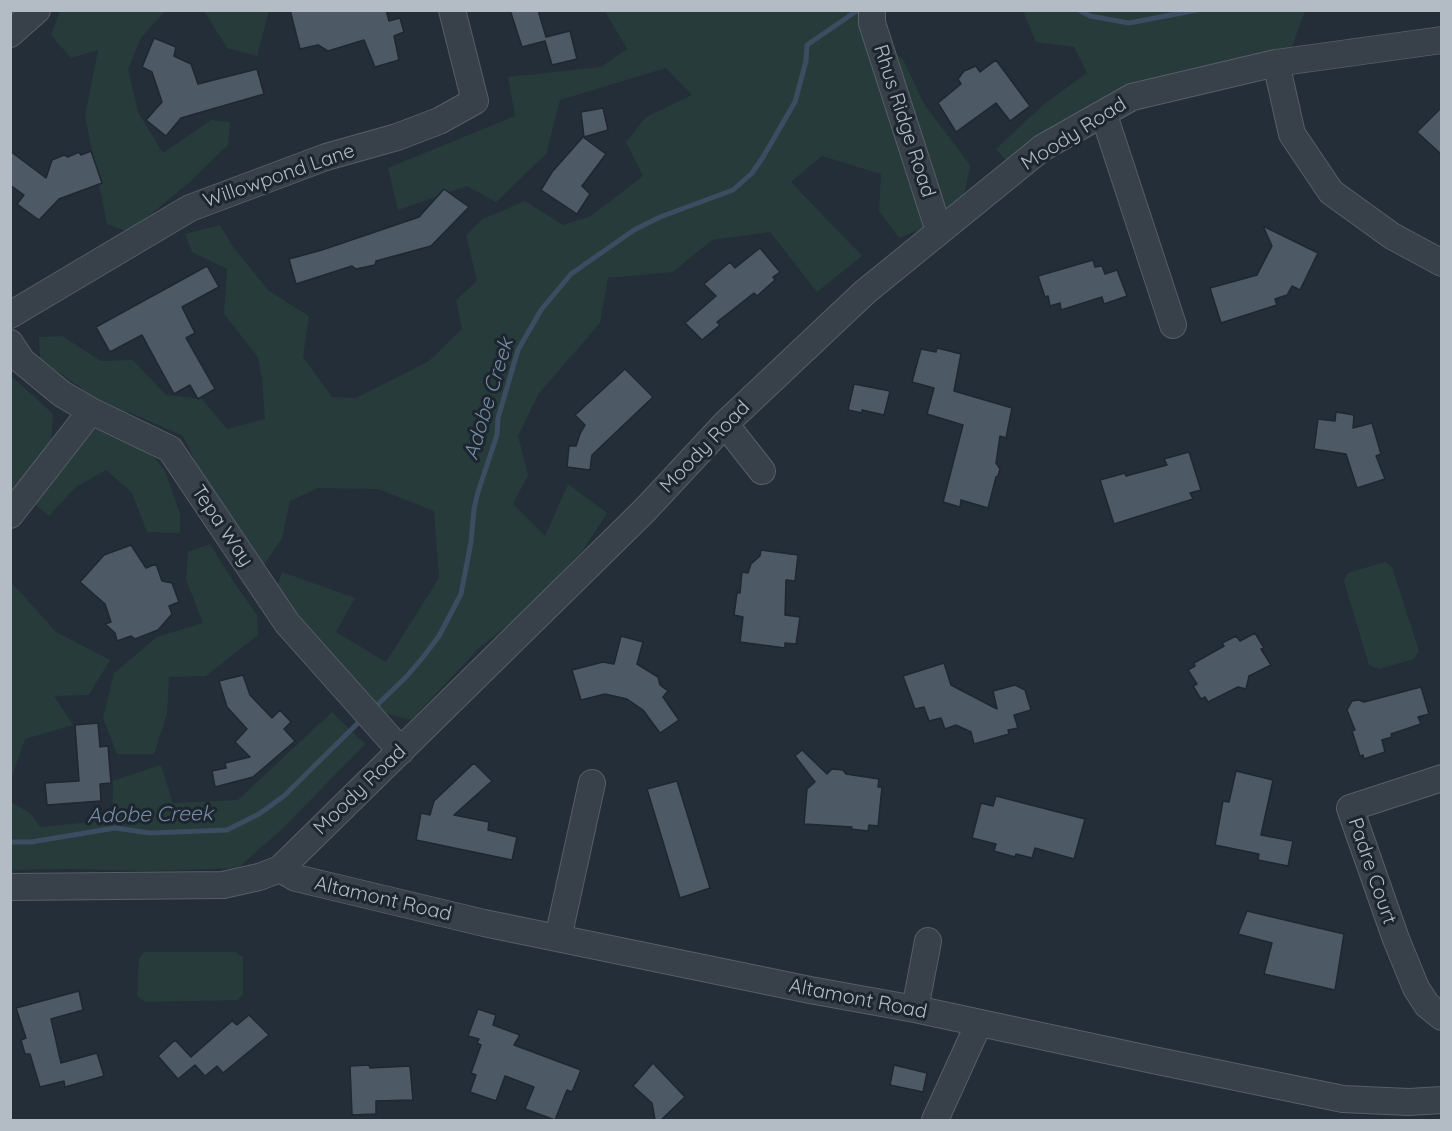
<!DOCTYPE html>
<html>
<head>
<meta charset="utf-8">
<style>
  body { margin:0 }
  #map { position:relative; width:1452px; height:1131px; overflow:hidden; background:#242e39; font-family:Quicksand,sans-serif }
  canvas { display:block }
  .frame { position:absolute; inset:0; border:12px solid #b3bbc5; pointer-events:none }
</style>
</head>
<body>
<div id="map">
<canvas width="1452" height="1131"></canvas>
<div class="frame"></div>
</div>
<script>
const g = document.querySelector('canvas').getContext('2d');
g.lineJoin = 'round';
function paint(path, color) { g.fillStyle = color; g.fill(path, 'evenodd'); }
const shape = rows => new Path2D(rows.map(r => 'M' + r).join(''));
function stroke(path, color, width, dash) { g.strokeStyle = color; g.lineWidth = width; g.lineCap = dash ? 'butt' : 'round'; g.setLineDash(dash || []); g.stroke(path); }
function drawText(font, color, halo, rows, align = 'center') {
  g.font = font + ' Quicksand,sans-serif'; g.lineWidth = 6; g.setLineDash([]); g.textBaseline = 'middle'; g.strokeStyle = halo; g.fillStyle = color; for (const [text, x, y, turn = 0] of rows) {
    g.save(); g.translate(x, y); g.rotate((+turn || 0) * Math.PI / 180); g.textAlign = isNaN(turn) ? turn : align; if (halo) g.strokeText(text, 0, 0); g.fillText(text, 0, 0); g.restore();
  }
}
paint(shape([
  [60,11,165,11,141,38,128,69,138,112,163,153,211,120,230,122,228,145,191,181,129,232,107,224,85,116,98,50,71,58,51,35],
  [204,11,269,11,257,56,227,48],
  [605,11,859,11,868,35,903,59,924,104,970,165,961,213,899,238,879,211,881,174,822,156,791,182,862,256,817,292,770,232,712,240,673,272,608,278,600,323,539,393,518,436,528,475,513,504,545,536,568,484,607,513,583,550,526,611,480,647,411,720,387,714,327,672,272,602,282,572,355,598,336,632,386,662,439,578,434,511,378,489,318,488,290,501,282,538,264,565,245,564,183,436,129,412,100,417,81,388,40,359,39,337,62,336,101,361,133,360,166,395,202,399,227,429,265,419,262,379,258,357,224,314,227,269,192,252,185,234,220,225,233,247,269,291,309,316,303,357,332,397,356,398,429,361,462,329,456,300,477,281,466,235,483,219,525,201,563,225,591,216,643,176,626,142,646,117,692,95,666,68,560,100,546,154,496,202,467,186,398,210,388,168,515,116,508,77,601,67,627,49],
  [1023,11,1305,11,1289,54,1229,67,1011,165,996,149,1044,104,1087,73,1074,47,1036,42],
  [10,375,53,414,51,446,20,487,11,492],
  [109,424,143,443,165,471,180,514,180,533,147,532,132,493,106,470,76,487,49,516,35,504,57,476,67,450,83,434],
  [210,544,233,581,257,615,258,635,206,676,169,677,167,714,154,754,117,754,103,718,114,673,157,637,203,623,186,580,188,552],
  [1385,562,1392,567,1419,651,1414,659,1379,669,1369,665,1344,581,1348,573],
  [11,584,14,585,56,632,110,660,89,695,54,696,73,725,25,739,11,779],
  [332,712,365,744,282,829,238,868,147,871,71,869,11,870,11,802,31,814,40,827,112,820,113,781,161,765,173,803,238,800],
  [144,952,236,952,243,957,243,994,237,1000,145,1002,137,996,139,958]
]), '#273b3b');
stroke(shape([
  [1079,10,1090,16,1129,23,1197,10],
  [372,710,407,676,424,656,439,636,461,594,471,542,474,509,478,492,497,435,498,418,518,350,541,310,571,274,634,230,660,217,733,190,752,173,763,157,795,102,806,61,807,45,858,10],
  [10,842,31,842,115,828,150,833,227,830,259,814,284,796,359,722]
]), '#3b4d61', 5);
const building = shape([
  [290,10,386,10,389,21,400,18,404,32,394,36,399,60,375,67,364,40,328,51,318,45,300,49,290,10],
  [510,10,538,10,546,37,570,31,577,59,552,65,545,41,522,47,510,10],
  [154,38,176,47,174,56,191,64,198,84,257,69,264,94,181,118,166,136,146,120,162,102,152,72,142,67,154,38],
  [996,60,1030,106,1010,121,996,103,956,132,938,103,961,84,958,79,964,71,976,66,980,72,996,60],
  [1442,107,1442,155,1417,132,1442,107],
  [603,108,608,130,584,137,581,112,603,108],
  [583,137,606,154,582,186,590,194,577,214,541,190,552,172,583,137],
  [10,151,46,178,52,160,64,155,68,157,79,152,81,155,91,151,102,183,59,199,39,220,17,204,24,195,10,185,10,151],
  [444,189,469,207,431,246,376,261,375,265,356,269,352,266,296,284,289,259,322,250,419,217,444,189],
  [1263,226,1318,253,1300,290,1292,286,1287,295,1275,299,1277,305,1221,323,1210,288,1257,275,1272,246,1263,226],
  [760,248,780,272,773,277,775,280,757,296,754,293,717,322,720,325,702,340,685,323,716,296,704,284,730,262,735,268,760,248],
  [1093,260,1095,267,1102,266,1105,274,1117,270,1127,296,1104,304,1102,297,1061,310,1060,303,1050,306,1048,296,1045,297,1038,276,1093,260],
  [207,266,219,287,182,307,195,333,186,338,215,389,198,399,190,385,174,394,142,335,110,352,96,327,207,266],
  [937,348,961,354,954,391,1012,408,1006,438,1000,436,996,463,1000,469,998,476,996,477,988,508,961,500,960,507,943,502,963,425,927,414,934,388,912,382,921,349,936,352,937,348],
  [625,369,653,397,592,455,590,470,567,467,569,446,576,446,580,434,585,425,575,415,625,369],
  [854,384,890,391,884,415,862,410,862,413,848,410,854,384],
  [1336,412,1354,415,1353,428,1372,423,1381,454,1376,456,1385,479,1357,488,1346,454,1314,449,1318,419,1335,421,1336,412],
  [1189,452,1201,490,1190,493,1193,499,1114,524,1100,480,1125,473,1126,476,1167,465,1164,459,1189,452],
  [131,545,146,568,156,564,162,581,172,583,179,602,169,606,172,614,158,630,135,639,131,636,117,641,115,633,105,624,111,622,105,604,80,582,104,555,131,545],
  [761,550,798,555,795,581,786,580,785,615,800,617,796,644,785,643,785,648,740,642,743,617,734,615,737,593,740,593,742,572,748,573,751,564,760,556,761,550],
  [1255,633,1264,648,1261,649,1271,665,1249,676,1246,689,1238,687,1208,702,1205,697,1201,699,1193,686,1197,684,1188,670,1195,666,1194,663,1224,646,1222,643,1236,636,1240,641,1255,633],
  [621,636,643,642,637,664,658,677,660,685,668,691,663,697,679,720,660,733,643,710,627,699,605,694,581,700,572,670,603,662,614,664,621,636],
  [944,663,951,685,997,709,993,691,1015,685,1025,690,1031,710,1014,715,1018,728,1008,730,1009,734,974,744,971,732,956,725,945,729,941,718,929,721,924,707,915,709,903,676,944,663],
  [243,675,250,695,272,718,280,710,291,722,284,729,295,741,253,777,215,787,212,771,226,768,225,763,250,757,235,742,247,729,227,707,219,681,243,675],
  [1421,687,1429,714,1418,717,1421,724,1391,734,1392,737,1382,740,1385,752,1364,759,1363,755,1360,756,1352,731,1355,730,1347,710,1352,701,1359,700,1364,702,1421,687],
  [98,723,100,747,108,746,111,783,100,784,101,801,47,805,45,783,79,781,75,725,98,723],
  [802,750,827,774,832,769,843,770,846,774,879,779,878,787,882,787,878,826,869,825,868,831,851,829,852,827,804,824,807,789,815,782,795,756,802,750],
  [474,763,492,781,454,815,489,822,488,830,517,837,512,860,416,840,421,813,430,815,434,801,474,763],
  [1236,771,1273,780,1261,835,1293,841,1288,866,1258,860,1259,854,1215,845,1223,801,1229,802,1236,771],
  [677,781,710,888,680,898,647,789,677,781],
  [996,796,1085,819,1074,859,1035,848,1032,858,1016,854,1015,857,994,851,996,844,972,838,981,803,993,806,996,796],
  [1247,911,1344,934,1335,990,1264,974,1272,943,1238,934,1247,911],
  [79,991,83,1010,51,1019,61,1063,97,1053,104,1076,65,1087,64,1081,40,1087,30,1054,25,1054,21,1040,26,1038,16,1008,79,991],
  [478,1009,496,1015,493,1025,520,1035,514,1045,581,1070,572,1092,567,1090,555,1120,525,1109,534,1087,505,1076,496,1101,470,1092,476,1075,471,1073,481,1045,477,1043,479,1039,468,1036,478,1009],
  [249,1015,269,1035,223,1073,217,1066,205,1076,195,1065,178,1079,158,1056,175,1040,191,1057,232,1021,237,1025,249,1015],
  [653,1063,685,1097,661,1120,655,1120,652,1103,633,1086,653,1063],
  [369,1065,370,1068,410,1066,413,1100,376,1101,376,1114,352,1115,350,1066,369,1065],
  [894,1065,927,1073,923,1092,890,1085,894,1065]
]);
paint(building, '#4d5965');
stroke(building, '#1f2730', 1.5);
const minor = shape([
  [872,10,872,23,939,231],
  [10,34,37,10],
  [1276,63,1292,134,1331,192,1392,236,1442,263],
  [1104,115,1173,325],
  [10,315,190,208,326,157,397,137,439,121,475,101,452,10],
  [10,343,22,361,62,394,91,411,170,449,287,623,401,751],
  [725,424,762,471],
  [10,515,91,411],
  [1442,778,1350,808,1396,939,1416,988,1427,1005,1442,1017],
  [280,869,296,878,484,923,810,990,915,1009,1153,1060,1343,1099,1409,1102,1442,1100],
  [10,887,223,885,259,877,280,869,645,510,725,424,865,292,1042,148,1132,97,1276,63,1442,40],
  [558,938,592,783],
  [915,1009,928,941],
  [935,1120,979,1023]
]);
stroke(minor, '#565e67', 28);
stroke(minor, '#384049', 26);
drawText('20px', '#b3bbc5', '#1d252e', [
  ["Rhus Ridge Road",904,121,72],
  ["Moody Road",1074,134,-32],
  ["Willowpond Lane",279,176,-19],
  ["Moody Road",705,447,-46],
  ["Tepa Way",222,526,56],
  ["Moody Road",360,790,-44],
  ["Padre Court",1372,871,71],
  ["Altamont Road",383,899,13],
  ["Altamont Road",858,999,11]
]);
drawText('italic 21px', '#768da6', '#1d252e', [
  ["Adobe Creek",489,399,-73],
  ["Adobe Creek",150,815,-1]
]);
</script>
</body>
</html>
